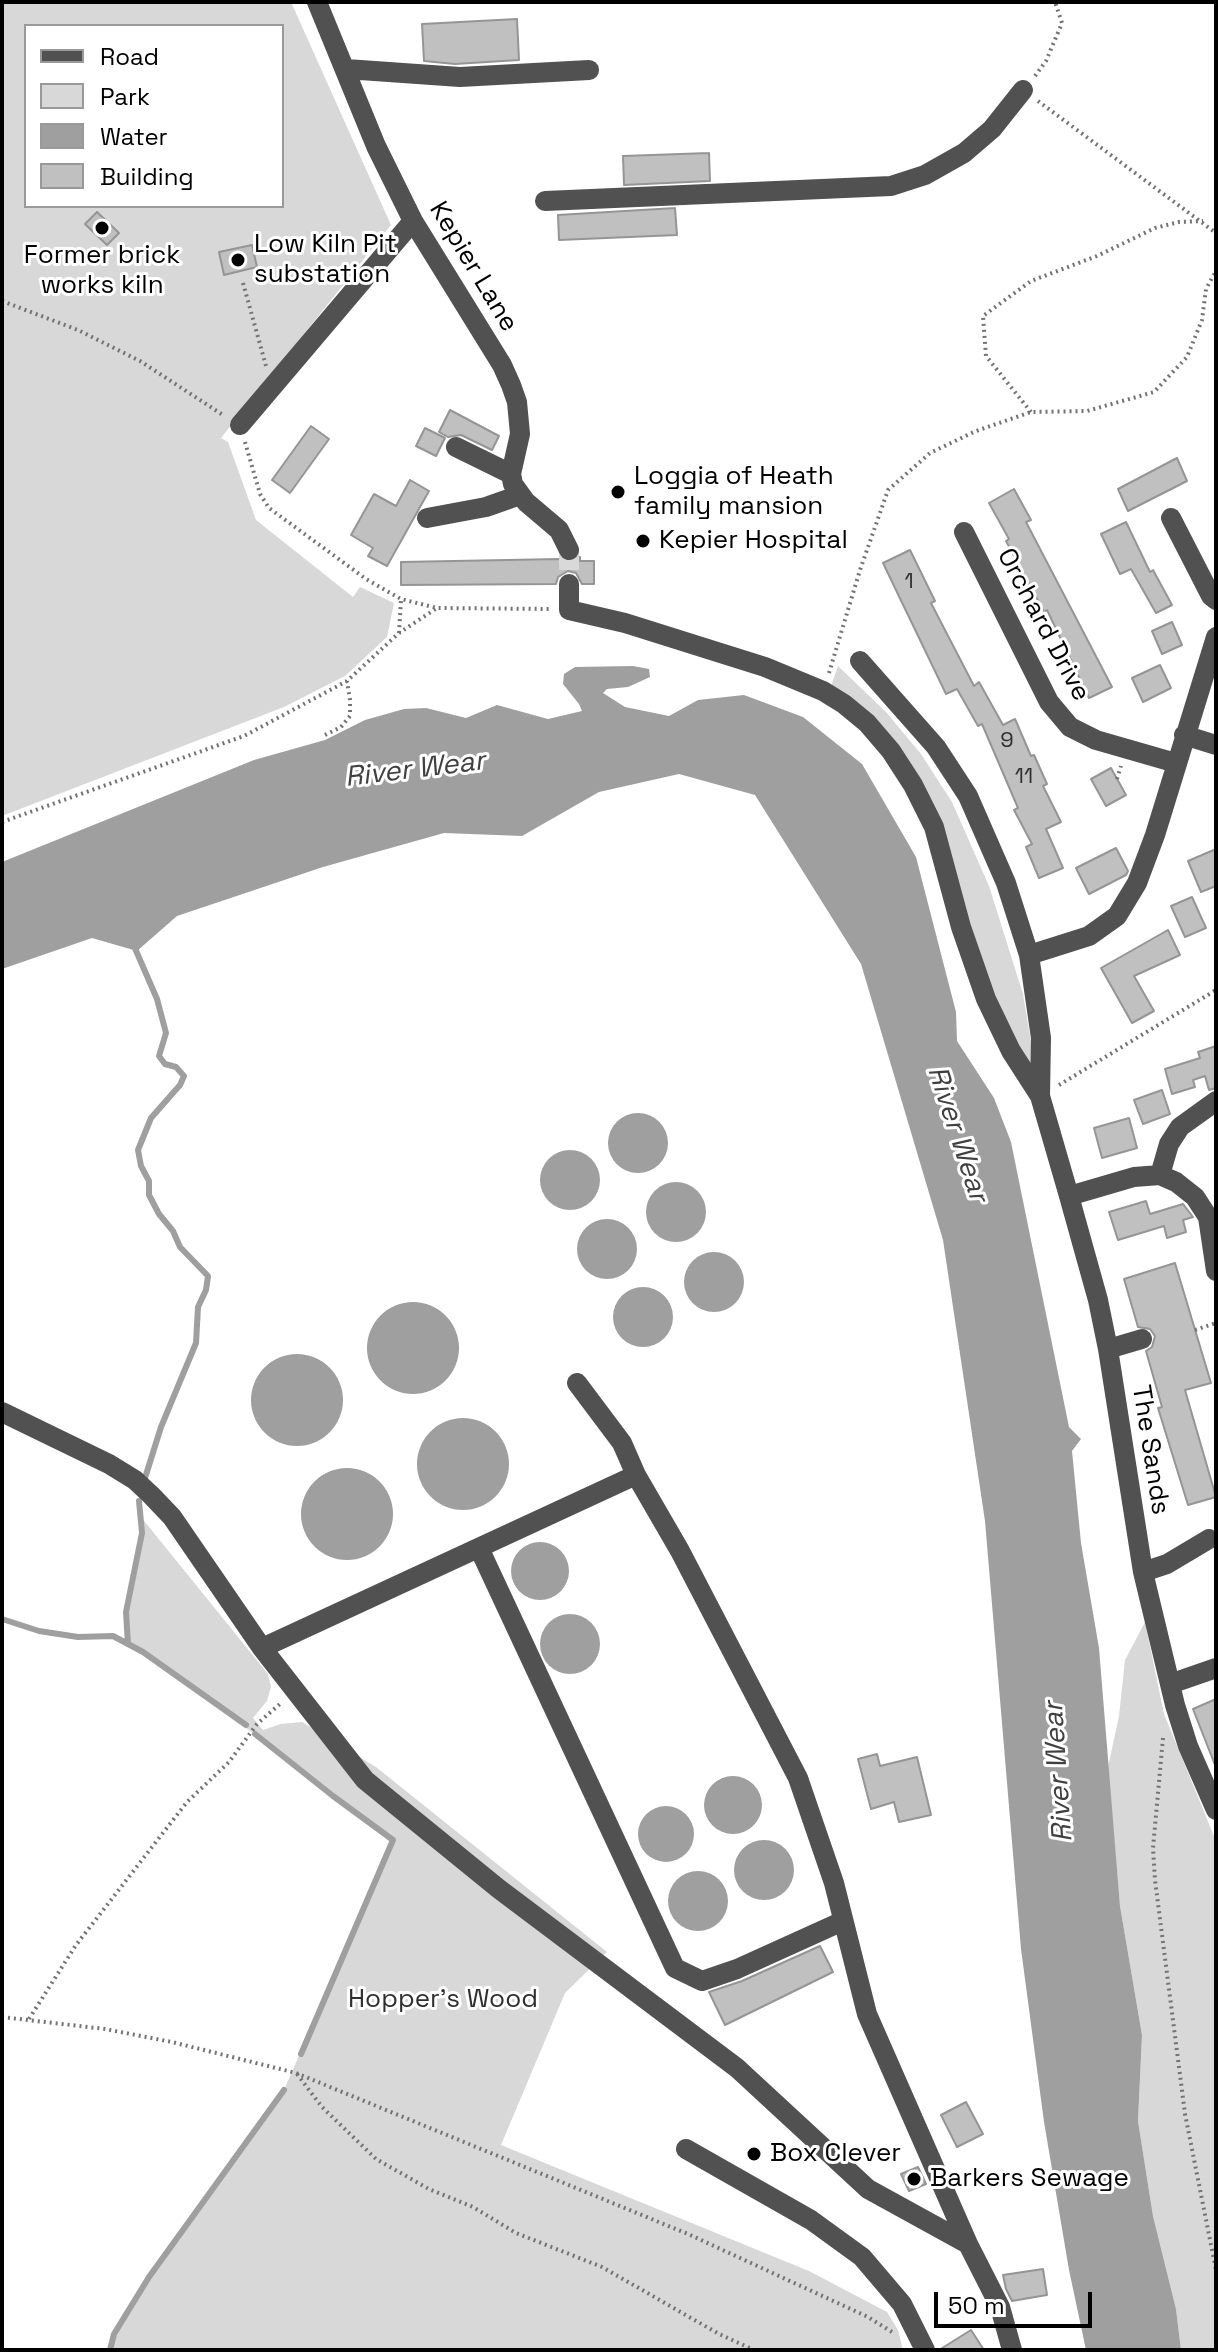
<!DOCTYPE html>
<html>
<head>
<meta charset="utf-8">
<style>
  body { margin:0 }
  #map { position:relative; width:1218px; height:2352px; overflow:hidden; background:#fff; font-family:"Space Grotesk",sans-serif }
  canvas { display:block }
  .frame { position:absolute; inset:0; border:4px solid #000; pointer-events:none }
  .legend { position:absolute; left:24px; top:24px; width:260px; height:184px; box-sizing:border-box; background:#fff; border:2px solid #999; margin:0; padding:10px 14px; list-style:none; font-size:24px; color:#000 }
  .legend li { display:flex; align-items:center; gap:16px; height:40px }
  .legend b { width:40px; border:2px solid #999 }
  .scale { position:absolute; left:934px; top:2292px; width:158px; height:36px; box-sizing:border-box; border:4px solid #000; border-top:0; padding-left:10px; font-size:24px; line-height:28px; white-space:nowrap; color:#000; -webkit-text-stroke:6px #fff; paint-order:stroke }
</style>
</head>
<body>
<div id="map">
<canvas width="1218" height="2352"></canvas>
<div class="frame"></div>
<ul class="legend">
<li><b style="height:10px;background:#515151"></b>Road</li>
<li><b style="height:22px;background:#d8d8d8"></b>Park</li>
<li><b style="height:22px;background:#9f9f9f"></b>Water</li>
<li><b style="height:22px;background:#c0c0c0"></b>Building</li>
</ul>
<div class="scale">50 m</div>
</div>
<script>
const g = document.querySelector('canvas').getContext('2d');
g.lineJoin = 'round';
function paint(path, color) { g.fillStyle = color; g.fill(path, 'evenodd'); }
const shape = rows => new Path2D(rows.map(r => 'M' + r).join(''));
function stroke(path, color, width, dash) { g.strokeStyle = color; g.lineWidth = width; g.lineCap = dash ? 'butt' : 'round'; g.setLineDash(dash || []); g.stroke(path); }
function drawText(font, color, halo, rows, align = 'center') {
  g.font = font + ' "Space Grotesk",sans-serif'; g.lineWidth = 6; g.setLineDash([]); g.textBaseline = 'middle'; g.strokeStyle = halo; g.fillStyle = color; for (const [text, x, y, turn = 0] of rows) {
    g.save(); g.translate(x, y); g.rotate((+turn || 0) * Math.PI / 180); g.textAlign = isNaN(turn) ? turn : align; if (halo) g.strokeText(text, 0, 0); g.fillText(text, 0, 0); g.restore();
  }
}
paint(shape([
  [2,2,291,2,391,225,221,438,228,442,256,520,353,597,360,587,394,603,387,637,345,676,284,707,2,816],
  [26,26,282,26,282,206,26,206],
  [838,666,886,712,921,754,952,802,989,886,1023,994,1034,1060,1029,1065,1008,1026,978,956,939,823,831,686],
  [141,1517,268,1674,271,1687,267,1701,253,1718,263,1730,281,1724,302,1722,376,1767,607,1952,565,1993,501,2145,809,2271,887,2312,898,2330,903,2350,110,2350,114,2334,149,2277,284,2090,393,1840,333,1796,194,1687,128,1644,126,1612,142,1534],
  [1145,1622,1164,1714,1216,1841,1216,2350,1181,2350,1176,2309,1153,2216,1138,2121,1142,2035,1120,1906,1108,1767,1119,1716,1125,1660]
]), '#d8d8d8');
paint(shape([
  [633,666,649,669,650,677,628,687,607,689,603,693,625,707,669,716,698,700,744,695,803,717,862,764,916,857,956,1012,957,1041,994,1098,1011,1142,1069,1427,1081,1439,1072,1451,1081,1543,1099,1648,1120,1906,1142,2035,1138,2121,1153,2216,1176,2309,1181,2350,1086,2350,1069,2270,1044,2122,1021,1949,985,1521,943,1240,861,964,755,795,679,774,599,792,522,836,444,833,323,867,177,916,137,951,92,938,2,969,2,862,254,760,325,740,365,720,404,709,426,708,466,718,497,705,548,719,582,711,579,704,563,684,564,674,575,667],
  '608 1143a30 30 0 1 1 60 0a30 30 0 1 1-60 0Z',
  '540 1180a30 30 0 1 1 60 0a30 30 0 1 1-60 0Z',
  '646 1212a30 30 0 1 1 60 0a30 30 0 1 1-60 0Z',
  '577 1249a30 30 0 1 1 60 0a30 30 0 1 1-60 0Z',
  '684 1282a30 30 0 1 1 60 0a30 30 0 1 1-60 0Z',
  '613 1317a30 30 0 1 1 60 0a30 30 0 1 1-60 0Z',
  '367 1348a46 46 0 1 1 92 0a46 46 0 1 1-92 0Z',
  '251 1400a46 46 0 1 1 92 0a46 46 0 1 1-92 0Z',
  '417 1464a46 46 0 1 1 92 0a46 46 0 1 1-92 0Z',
  '301 1514a46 46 0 1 1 92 0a46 46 0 1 1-92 0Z',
  '511 1571a29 29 0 1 1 58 0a29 29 0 1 1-58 0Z',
  '540 1644a30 30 0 1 1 60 0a30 30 0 1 1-60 0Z',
  '704 1805a29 29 0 1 1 58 0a29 29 0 1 1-58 0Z',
  '638 1834a28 28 0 1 1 56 0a28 28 0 1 1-56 0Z',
  '734 1870a30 30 0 1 1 60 0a30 30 0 1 1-60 0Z',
  '668 1901a30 30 0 1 1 60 0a30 30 0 1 1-60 0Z'
]), '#9f9f9f');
stroke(shape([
  [134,946,157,999,166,1033,159,1056,165,1064,176,1067,184,1076,180,1085,151,1118,138,1150,141,1166,149,1181,149,1195,159,1214,173,1231,180,1247,208,1276,206,1290,198,1307,196,1343,161,1427,145,1478],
  [2,1619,39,1631,78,1637,113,1636,143,1652,246,1725],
  [128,1644,126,1612,142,1533,139,1501],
  [255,1734,333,1796,393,1840,301,2054],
  [110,2350,114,2334,149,2277,284,2090]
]), '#9f9f9f', 6);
const building = shape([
  [517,19,519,60,455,64,424,61,422,24,517,19],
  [709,153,710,181,624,185,623,156,709,153],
  [675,208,677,235,559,240,558,215,675,208],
  [97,212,119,233,107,245,85,224,97,212],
  [252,245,257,267,224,275,219,252,252,245],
  [450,410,499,436,492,450,461,435,448,437,439,432,450,410],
  [311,426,329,439,290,493,272,480,311,426],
  [425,428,445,438,436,456,416,446,425,428],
  [1177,458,1187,481,1128,511,1118,489,1177,458],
  [410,480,429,491,387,566,368,556,373,548,351,535,374,494,396,506,410,480],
  [1014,489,1031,520,1026,522,1112,687,1089,698,1047,610,1044,612,1023,573,1006,541,1009,539,989,503,1014,489],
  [1126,522,1150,572,1153,570,1172,605,1156,613,1131,569,1120,574,1101,534,1126,522],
  [910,550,935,601,931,603,974,686,979,682,1003,725,1015,719,1031,756,1034,755,1047,784,1043,786,1061,822,1046,829,1063,868,1039,878,1026,847,1032,844,1014,810,1018,808,982,724,978,726,957,689,946,694,883,563,910,550],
  [580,557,580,561,594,561,594,584,582,584,576,573,568,571,558,577,556,584,401,585,401,562,560,559,569,563,580,557],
  [1172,622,1182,645,1162,654,1152,631,1172,622],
  [1160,665,1171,688,1143,702,1132,678,1160,665],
  [1111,768,1126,795,1106,806,1091,779,1111,768],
  [1116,848,1128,871,1126,875,1089,894,1076,868,1116,848],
  [1216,849,1216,886,1201,892,1188,861,1216,849],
  [1192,897,1206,928,1185,937,1171,906,1192,897],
  [1168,930,1180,955,1134,976,1154,1011,1132,1023,1101,968,1168,930],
  [1216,1046,1216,1088,1209,1090,1205,1076,1193,1080,1195,1087,1172,1094,1165,1069,1200,1058,1198,1052,1216,1046],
  [1162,1090,1170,1114,1143,1124,1134,1100,1162,1090],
  [1129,1118,1137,1148,1102,1158,1094,1128,1129,1118],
  [1146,1201,1150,1214,1183,1204,1193,1217,1183,1220,1186,1232,1167,1238,1164,1226,1118,1240,1109,1212,1146,1201],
  [1175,1263,1211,1383,1185,1390,1216,1497,1188,1505,1158,1408,1162,1407,1146,1351,1152,1347,1155,1336,1150,1329,1138,1327,1124,1279,1175,1263],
  [1216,1699,1216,1765,1215,1765,1193,1709,1216,1699],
  [877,1754,880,1766,917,1757,931,1815,899,1822,894,1802,871,1809,858,1759,877,1754],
  [820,1946,833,1972,725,2025,709,1992,742,1981,820,1946],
  [966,2102,983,2134,957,2147,941,2115,966,2102],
  [918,2167,926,2184,909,2191,901,2174,918,2167],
  [1043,2269,1047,2295,1012,2301,1006,2289,1003,2275,1043,2269],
  [971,2330,984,2350,939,2350,971,2330]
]);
paint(building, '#c0c0c0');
stroke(building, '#959595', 2);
stroke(shape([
  [569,550,569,584]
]), '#d9d9d9', 20, [20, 10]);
stroke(shape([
  [1035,76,1046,61,1062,23,1055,2],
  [1038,101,1216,233],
  [243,283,266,366],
  [2,301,78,330,140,361,223,415],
  [1031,412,986,356,983,316,1031,281,1097,256,1155,228,1179,222,1203,221],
  [245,442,260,494,269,508,366,579,401,599,437,608,552,609],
  [399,633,401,600],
  [829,673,860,570,888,490,930,453,976,431,1031,412,1087,411,1154,392,1187,357,1202,320,1206,289,1216,271],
  [325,735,341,727,350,716,350,700,347,681],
  [1117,779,1121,766],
  [2,822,244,736,347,681,399,633,437,608],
  [1059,1085,1216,990],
  [1195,1330,1216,1323],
  [1163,1738,1153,1848,1155,1880,1185,2114,1216,2270],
  [2,2017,105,2029,172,2042,296,2073,688,2234,868,2317,892,2332],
  [29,2019,76,1945,187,1802,229,1762,257,1724,281,1703],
  [297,2074,322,2107,376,2159,429,2189,473,2207,516,2233,602,2267,719,2334,754,2350]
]), '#737373', 4, [2, 4]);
stroke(shape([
  [317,2,376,146,413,221,502,365,511,385,517,402,520,434,511,474,513,484,526,502,559,530,569,550],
  [346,69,460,77,589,70],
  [545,201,891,186,925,175,964,153,992,129,1023,90],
  [240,425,413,221],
  [456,447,511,474],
  [427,518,486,507,520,495],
  [1171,518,1211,596,1216,600],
  [964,532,1049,702,1070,727,1096,740,1176,763],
  [569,584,569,610,625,623,765,667,823,691,844,704,867,723,891,751,913,785,934,827,961,927,986,999,1011,1051,1040,1096,1069,1196,1098,1300,1108,1349,1143,1572,1175,1705,1188,1746,1216,1810],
  [860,661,936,747,968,796,1006,883,1029,955,1041,1038,1040,1096],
  [1184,735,1216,745],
  [1029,955,1089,936,1117,916,1137,883,1155,835,1216,637],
  [1160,1175,1169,1144,1180,1127,1216,1101],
  [1069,1196,1134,1177,1160,1175,1176,1182,1195,1197,1208,1217,1216,1271],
  [1108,1349,1142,1339],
  [577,1383,622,1443,636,1475,680,1551,798,1778,834,1883,867,2014,968,2244,1000,2307,1012,2350],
  [2,1412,109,1464,135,1480,151,1495,172,1517,262,1648,365,1780,499,1889,737,2068,868,2189,968,2244],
  [479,1548,675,1968,702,1981,737,1969,843,1921],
  [1143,1572,1167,1564,1209,1539],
  [262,1648,636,1475],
  [1170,1684,1216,1668],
  [686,2149,811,2220,862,2257,902,2304,925,2350]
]), '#515151', 20);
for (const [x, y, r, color] of [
  [102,228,8,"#000"],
  [238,260,8,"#000"],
  [618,492,8,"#000"],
  [643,541,8,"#000"],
  [754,2154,8,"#000"],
  [914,2179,8,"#000"]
]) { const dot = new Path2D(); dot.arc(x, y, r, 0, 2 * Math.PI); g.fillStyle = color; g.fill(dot); stroke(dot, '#fff', 3); }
drawText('22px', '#303030', null, [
  ["1",909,582],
  ["9",1007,741],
  ["11",1024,777]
]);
drawText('26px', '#000', '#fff', [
  ["Low Kiln Pit",254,245],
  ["substation",254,275],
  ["Former brick",102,256,"center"],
  ["works kiln",102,286,"center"],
  ["Loggia of Heath",634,477],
  ["family mansion",634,507],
  ["Kepier Hospital",659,541],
  ["Box Clever",770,2154],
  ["Barkers Sewage",930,2179]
], 'left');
drawText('26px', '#000', '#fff', [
  ["Kepier Lane",473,267,59],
  ["Orchard Drive",1043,625,62],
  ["The Sands",1150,1450,81]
]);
drawText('26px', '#2f2f2f', '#fff', [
  ["Hopper's Wood",443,2000]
]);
drawText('italic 28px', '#404040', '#fff', [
  ["River Wear",415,770,-7],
  ["River Wear",957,1134,72],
  ["River Wear",1059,1772,-94]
]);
</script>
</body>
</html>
